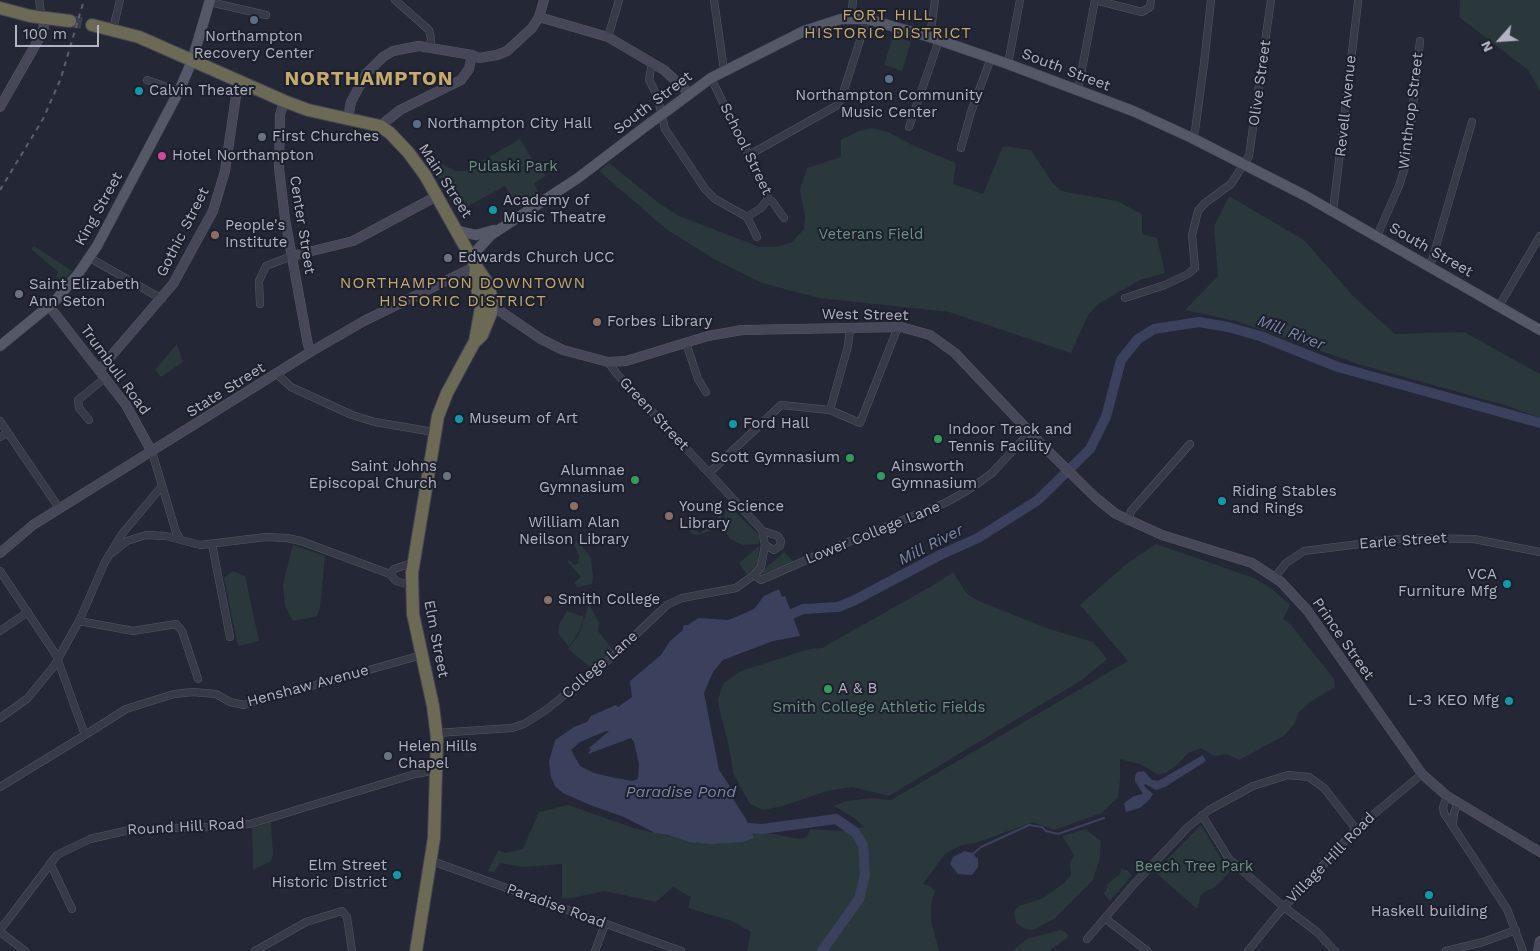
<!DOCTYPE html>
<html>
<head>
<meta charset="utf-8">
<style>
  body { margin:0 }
  #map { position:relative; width:1540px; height:951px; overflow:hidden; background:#242736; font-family:"Work Sans",sans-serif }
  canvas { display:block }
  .north { position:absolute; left:1475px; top:15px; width:50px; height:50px; -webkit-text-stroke:4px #1c1f2c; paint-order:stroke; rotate:244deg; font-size:14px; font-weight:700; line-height:20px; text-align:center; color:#b2b4c3 }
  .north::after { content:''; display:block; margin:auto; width:18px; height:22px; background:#b2b4c3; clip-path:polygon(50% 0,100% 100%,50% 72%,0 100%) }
  .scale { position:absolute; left:15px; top:25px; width:84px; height:22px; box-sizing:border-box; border:2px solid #b2b4c3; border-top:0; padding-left:6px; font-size:15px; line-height:18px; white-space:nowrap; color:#b2b4c3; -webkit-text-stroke:4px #1c1f2c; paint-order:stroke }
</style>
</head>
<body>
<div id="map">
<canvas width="1540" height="951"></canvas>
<div class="north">N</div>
<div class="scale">100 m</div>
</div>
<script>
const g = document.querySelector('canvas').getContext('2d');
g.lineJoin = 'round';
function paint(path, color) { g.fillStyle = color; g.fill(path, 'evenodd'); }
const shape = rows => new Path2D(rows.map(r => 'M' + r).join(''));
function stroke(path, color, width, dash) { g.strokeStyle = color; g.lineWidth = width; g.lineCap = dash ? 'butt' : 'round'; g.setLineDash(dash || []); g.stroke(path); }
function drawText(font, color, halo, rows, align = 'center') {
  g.font = font + ' "Work Sans",sans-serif'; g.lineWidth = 4; g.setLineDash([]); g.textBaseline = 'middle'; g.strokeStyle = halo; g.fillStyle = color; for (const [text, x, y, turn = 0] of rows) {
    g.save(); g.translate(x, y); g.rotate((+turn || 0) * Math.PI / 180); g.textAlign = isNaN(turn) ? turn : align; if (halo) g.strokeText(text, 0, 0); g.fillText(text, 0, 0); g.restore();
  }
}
paint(shape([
  [1460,0,1540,0,1540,91,1528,70,1459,17],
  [893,36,911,42,902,71,884,65],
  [872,128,888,132,914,146,956,163,953,184,983,194,1003,146,1031,150,1051,181,1061,191,1117,201,1142,214,1142,234,1157,238,1165,273,1140,280,1098,304,1088,315,1071,353,949,312,819,298,762,283,714,259,666,229,599,171,609,163,660,204,679,216,760,247,777,247,792,242,804,229,805,217,800,190,807,168,841,157,841,140,859,131],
  [520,139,539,171,542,170,546,176,534,183,539,194,518,207,505,186,468,206,464,200,454,205,438,176,442,164,456,171,465,171],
  [1229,196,1304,240,1354,297,1395,334,1464,332,1540,374,1540,418,1508,406,1358,364,1236,321,1185,310,1218,276,1214,226],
  [34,246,72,271,62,282,56,276,58,272,31,249],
  [177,344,183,362,161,377,155,370],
  [714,500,722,507,721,521,710,531,697,535,692,534,690,531,692,528,700,533,720,515,710,503],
  [729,506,758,534,760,540,758,544,743,545,730,539,725,531,724,517,725,510],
  [577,540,591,558,593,577,592,584,578,587,574,583,581,577,567,561,569,560,575,565,578,564,579,556,574,544],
  [1156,544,1254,578,1271,588,1290,605,1283,619,1290,624,1334,679,1335,687,1310,702,1298,713,1295,723,1284,736,1239,760,1226,754,1214,756,1201,748,1188,753,1179,763,1166,773,1157,774,1140,764,1120,759,1120,780,1118,797,1102,813,1054,830,1033,822,976,843,961,845,945,854,923,884,930,886,935,891,931,904,931,921,939,951,747,951,751,932,732,921,688,908,691,897,673,887,656,902,604,891,572,898,562,898,562,864,523,867,500,863,494,872,488,871,498,850,505,853,523,849,539,812,568,805,634,828,700,843,714,822,798,839,807,837,810,829,844,831,864,827,854,818,834,806,845,801,873,798,891,800,1128,661,1080,605,1125,565],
  [293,545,325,556,320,608,317,616,293,621,285,606,283,584],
  [759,546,758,565,747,575,739,563],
  [784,552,794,562,760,575,759,574],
  [233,571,245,576,259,641,238,646,224,578],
  [953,572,967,594,979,601,1049,629,1093,642,1107,659,1082,680,889,796,852,787,827,791,783,806,763,810,750,804,733,773,729,746,719,708,718,699,724,683,741,671,809,649,822,648,937,583],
  [589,604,599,623,598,631,614,651,579,681,577,679,591,668,568,649,579,634],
  [567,611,584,617,579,631,569,647,558,633,559,624],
  [271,822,273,854,271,861,253,870,252,828],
  [1201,825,1220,857,1232,870,1214,888,1206,891,1201,895,1197,909,1155,872],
  [1085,829,1101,841,1100,857,1093,880,1054,919,1033,930,1025,929,1016,923,1014,911,1019,906,1043,898,1064,883,1071,875,1070,862,1074,855,1062,836],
  [1121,869,1127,870,1132,875,1110,901,1104,894,1108,886,1105,886,1120,874],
  [1060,930,1065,932,1068,935,1067,938,1049,951,1012,951,1027,939]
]), '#2a373b');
paint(shape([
  [779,589,782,597,785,596,800,636,773,641,723,660,713,672,704,693,719,770,729,785,733,799,746,819,754,838,743,842,710,844,689,842,668,835,655,833,624,817,590,805,563,793,555,786,551,777,549,762,555,740,574,727,587,722,591,716,616,705,618,707,632,697,630,681,661,655,670,641,682,631,684,625,688,625,698,618,728,620,736,617,754,609,764,596],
  [606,731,609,731,588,749,591,749,588,754,631,738,634,742,639,764,638,779,632,781,611,777,594,773,580,766,571,750,580,742],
  [1203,755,1206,761,1165,787,1156,790,1145,784,1144,786,1153,794,1149,800,1140,808,1126,812,1124,803,1134,796,1143,794,1135,781,1135,776,1137,772,1144,771,1152,780,1158,781],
  [965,851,972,853,978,859,978,867,972,875,958,874,950,864,953,857]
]), '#3b415d');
stroke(shape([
  [973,854,981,847,1029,825,1042,827,1046,831,1058,834,1104,818]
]), '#3b415d', 2);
stroke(shape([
  [781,619,803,609,838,607,853,601,940,555,978,538,1038,500,1090,449,1106,417,1121,360,1138,339,1154,329,1199,322,1228,327,1260,336,1338,367,1540,423],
  [737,827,762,829,836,819,855,832,863,845,865,875,859,899,822,951]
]), '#3b415d', 10);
stroke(shape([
  [70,21,92,25]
]), '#393c4b', 12, [12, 6]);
const street = shape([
  [39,0,42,18],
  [395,0,429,30,431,38,430,47],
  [714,0,724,70],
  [1095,0,1142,12,1150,7,1151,0],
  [210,2,266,15],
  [851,18,853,0],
  [113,29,120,0],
  [608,37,619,0],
  [930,37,935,0],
  [652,63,649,80,657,95,665,129,705,189,715,199,747,217,761,208,768,199],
  [1008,64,1020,0],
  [711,78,766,190,768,199,772,201,784,218],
  [147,80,179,91],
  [1078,90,1095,0],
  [909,127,939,40],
  [1192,138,1195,131,1204,64,1211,0],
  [961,148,971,112,991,58],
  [749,155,836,106,841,99,867,19],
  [1333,211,1358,2],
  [747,217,757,237],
  [1377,236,1399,186,1407,161,1420,41],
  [90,258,162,299],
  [1430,267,1472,122],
  [1125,298,1165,285,1188,274,1195,268,1192,235,1198,211,1205,203,1231,184,1249,156,1271,0],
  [260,304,259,281,266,266,292,256],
  [1499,306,1540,236],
  [686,343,698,379,706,392],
  [277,374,291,387,352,415,375,422,434,432],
  [830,410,848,346,850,328],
  [89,420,79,408,78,400,105,378],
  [0,421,59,508],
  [0,437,8,433],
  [152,452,176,532,181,540],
  [709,473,781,405,830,410,860,423,898,327],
  [1128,521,1131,511,1190,444],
  [763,531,778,536,781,541,780,546,774,550,765,545],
  [212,544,230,637],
  [111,554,127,541,146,535,166,536,200,545,266,537,287,538,301,541,390,574,396,581,411,585],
  [0,571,56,655,85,735,0,787],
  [390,574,394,569,412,563],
  [754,575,761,580,836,547,945,503,970,489,992,473,1030,432],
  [1275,577,1286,563,1304,551,1407,538,1474,539,1540,552],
  [79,621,133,631,176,624,182,631,198,679],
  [0,631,28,612],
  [0,718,27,699,54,666,79,621,105,562,122,534,162,486],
  [436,733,512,728,524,724,546,710,611,658,667,605,682,598,736,588,754,575,761,567,765,545,762,530,617,374,608,362],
  [85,735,126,709,174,694,193,692,216,694,230,702,244,705,422,655],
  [1447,796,1443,807,1444,813,1507,909,1523,951],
  [1202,815,1229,859,1284,907,1317,932,1335,951],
  [1453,823,1454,813,1458,803],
  [432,861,681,951],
  [50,863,72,909],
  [1106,919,1147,951],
  [0,930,57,855,90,839,134,829,214,827,250,824,415,774,437,770],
  [0,932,25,951],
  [1087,939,1134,884,1188,827,1209,810,1253,786,1288,775,1309,777,1324,788,1356,829],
  [255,951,306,922,342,911,347,917,352,951],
  [595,951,605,924],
  [1248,951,1277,915,1356,829,1422,774],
  [1446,951,1483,942,1516,930]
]);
const secondary = shape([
  [539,17,608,37,664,70,689,93],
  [284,101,280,115,279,168,285,219,308,345,312,351],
  [0,107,40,37,44,27,42,18],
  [348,118,351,102,366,74,383,57,393,51,419,46,472,55,479,58,497,55,507,51,532,28,539,17,544,0],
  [380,126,400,110,461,80,469,69,472,55],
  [292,256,353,241,437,196],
  [49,306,126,405,152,452],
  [487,308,500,311,541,339,563,350,608,362,626,361,708,336,742,330,901,327,930,335,955,353,1041,444,1096,498,1116,514,1162,535,1252,563,1281,582,1307,610,1422,774,1447,796,1540,852],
  [99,370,173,284,213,211,225,171,238,82],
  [0,553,33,525,312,351,364,321,476,266],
  [1538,951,1540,941]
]);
const primary = shape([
  [668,110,711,78,804,31,841,19,867,19,930,37,1008,64,1133,111,1192,138,1304,195,1540,330],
  [458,231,476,235,494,230],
  [476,266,478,249,491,235,578,178,650,123],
  [0,346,55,301,78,274,97,246,179,91,192,61,210,0]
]);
const highway = shape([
  [0,8,30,16,70,21],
  [92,25,139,37,284,101,308,110,380,126,390,133,408,152,425,175,476,266,486,281,492,298,491,313,482,335,477,340],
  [416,951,434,838,437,738,433,706,413,614,412,573,438,416,447,393,475,341,481,308,475,277,476,266]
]);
stroke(street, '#555765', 8);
stroke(secondary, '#555765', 10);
stroke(primary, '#404350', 11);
stroke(highway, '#424452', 14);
stroke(street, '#373a47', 7);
stroke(secondary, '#464859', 9);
stroke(primary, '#555867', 10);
stroke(highway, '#6c6955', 12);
stroke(shape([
  [0,190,43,119,61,78,84,0]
]), '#5c5f6f', 2, [5, 5]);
const primaryBridge = shape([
  [650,123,668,110]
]);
stroke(primaryBridge, '#404350', 11, []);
stroke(primaryBridge, '#555867', 10);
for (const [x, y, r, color] of [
  [254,20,5,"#5c6f8a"],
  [889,79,5,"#5c6f8a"],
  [139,91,5,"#0f9aa8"],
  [417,124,5,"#5c6f8a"],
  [262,137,5,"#6b7280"],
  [162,156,5,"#d1479c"],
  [493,210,5,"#0f9aa8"],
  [215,235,5,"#8d6e63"],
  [448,258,5,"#6b7280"],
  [19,294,5,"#6b7280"],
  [597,322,5,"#8d6e63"],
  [459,419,5,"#0f9aa8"],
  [733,424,5,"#0f9aa8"],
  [938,439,5,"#2e9e5b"],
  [850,458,5,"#2e9e5b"],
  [447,476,5,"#6b7280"],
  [881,476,5,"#2e9e5b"],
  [635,480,5,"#2e9e5b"],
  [1222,501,5,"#0f9aa8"],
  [574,506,5,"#8d6e63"],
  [669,516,5,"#8d6e63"],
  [1507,584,5,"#0f9aa8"],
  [548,600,5,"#8d6e63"],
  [828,689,5,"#2e9e5b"],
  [1509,701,5,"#0f9aa8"],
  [388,756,5,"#6b7280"],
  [397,875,5,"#0f9aa8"],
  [1429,895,5,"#0f9aa8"]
]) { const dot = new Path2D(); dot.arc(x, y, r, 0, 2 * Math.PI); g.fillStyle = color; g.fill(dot); stroke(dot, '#1c1f2c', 2); }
drawText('15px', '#b2b4c3', '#1c1f2c', [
  ["Northampton",254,37,"center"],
  ["Recovery Center",254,54,"center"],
  ["Calvin Theater",149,91],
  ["Northampton Community",889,96,"center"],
  ["Music Center",889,113,"center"],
  ["Northampton City Hall",427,124],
  ["First Churches",272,137],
  ["Hotel Northampton",172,156],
  ["Academy of",503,201],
  ["Music Theatre",503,218],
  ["People's",225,226],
  ["Institute",225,243],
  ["Edwards Church UCC",458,258],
  ["Saint Elizabeth",29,285],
  ["Ann Seton",29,302],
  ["Forbes Library",607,322],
  ["Museum of Art",469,419],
  ["Ford Hall",743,424],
  ["Indoor Track and",948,430],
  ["Tennis Facility",948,447],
  ["Scott Gymnasium",840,458,"right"],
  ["Saint Johns",437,467,"right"],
  ["Episcopal Church",437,484,"right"],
  ["Ainsworth",891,467],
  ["Gymnasium",891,484],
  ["Alumnae",625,471,"right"],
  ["Gymnasium",625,488,"right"],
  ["Riding Stables",1232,492],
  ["and Rings",1232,509],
  ["Young Science",679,507],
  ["Library",679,524],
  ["William Alan",574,523,"center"],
  ["Neilson Library",574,540,"center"],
  ["VCA",1497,575,"right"],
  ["Furniture Mfg",1497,592,"right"],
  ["Smith College",558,600],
  ["A & B",838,689],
  ["L-3 KEO Mfg",1499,701,"right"],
  ["Helen Hills",398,747],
  ["Chapel",398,764],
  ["Elm Street",387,866,"right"],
  ["Historic District",387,883,"right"],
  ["Haskell building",1429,912,"center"]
], 'left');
drawText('15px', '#b2b4c3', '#1c1f2c', [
  ["South Street",1066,70,21],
  ["Olive Street",1260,83,-82],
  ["South Street",653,103,-37],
  ["Revell Avenue",1346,106,-84],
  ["Winthrop Street",1411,111,-83],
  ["School Street",746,149,64],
  ["Main Street",445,181,57],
  ["King Street",99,209,-61],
  ["Center Street",302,225,81],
  ["Gothic Street",183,232,-63],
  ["South Street",1431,250,30],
  ["West Street",865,315,1],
  ["Trumbull Road",115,370,54],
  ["State Street",226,390,-32],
  ["Green Street",654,414,47],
  ["Lower College Lane",873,533,-22],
  ["Earle Street",1403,541,-4],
  ["Elm Street",436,639,79],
  ["Prince Street",1343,639,55],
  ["College Lane",600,665,-41],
  ["Henshaw Avenue",308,686,-15],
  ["Round Hill Road",186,827,-3],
  ["Village Hill Road",1331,858,-46],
  ["Paradise Road",556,906,20]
]);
drawText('15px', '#6c917e', '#1c1f2c', [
  ["Pulaski Park",513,167],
  ["Veterans Field",871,235],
  ["Smith College Athletic Fields",879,708],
  ["Beech Tree Park",1194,867]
]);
g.letterSpacing = '1px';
drawText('16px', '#c6aa6a', '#1c1f2c', [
  ["FORT HILL",888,15],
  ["HISTORIC DISTRICT",888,33],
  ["NORTHAMPTON DOWNTOWN",463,283],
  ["HISTORIC DISTRICT",463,301]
]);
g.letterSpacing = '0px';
drawText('italic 16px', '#7d85a8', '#1c1f2c', [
  ["Mill River",1291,333,21],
  ["Mill River",931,545,-27],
  ["Paradise Pond",681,792]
]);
g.letterSpacing = '1px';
drawText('bold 20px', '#c6aa6a', '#1c1f2c', [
  ["NORTHAMPTON",369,79]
]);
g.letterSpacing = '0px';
</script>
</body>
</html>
